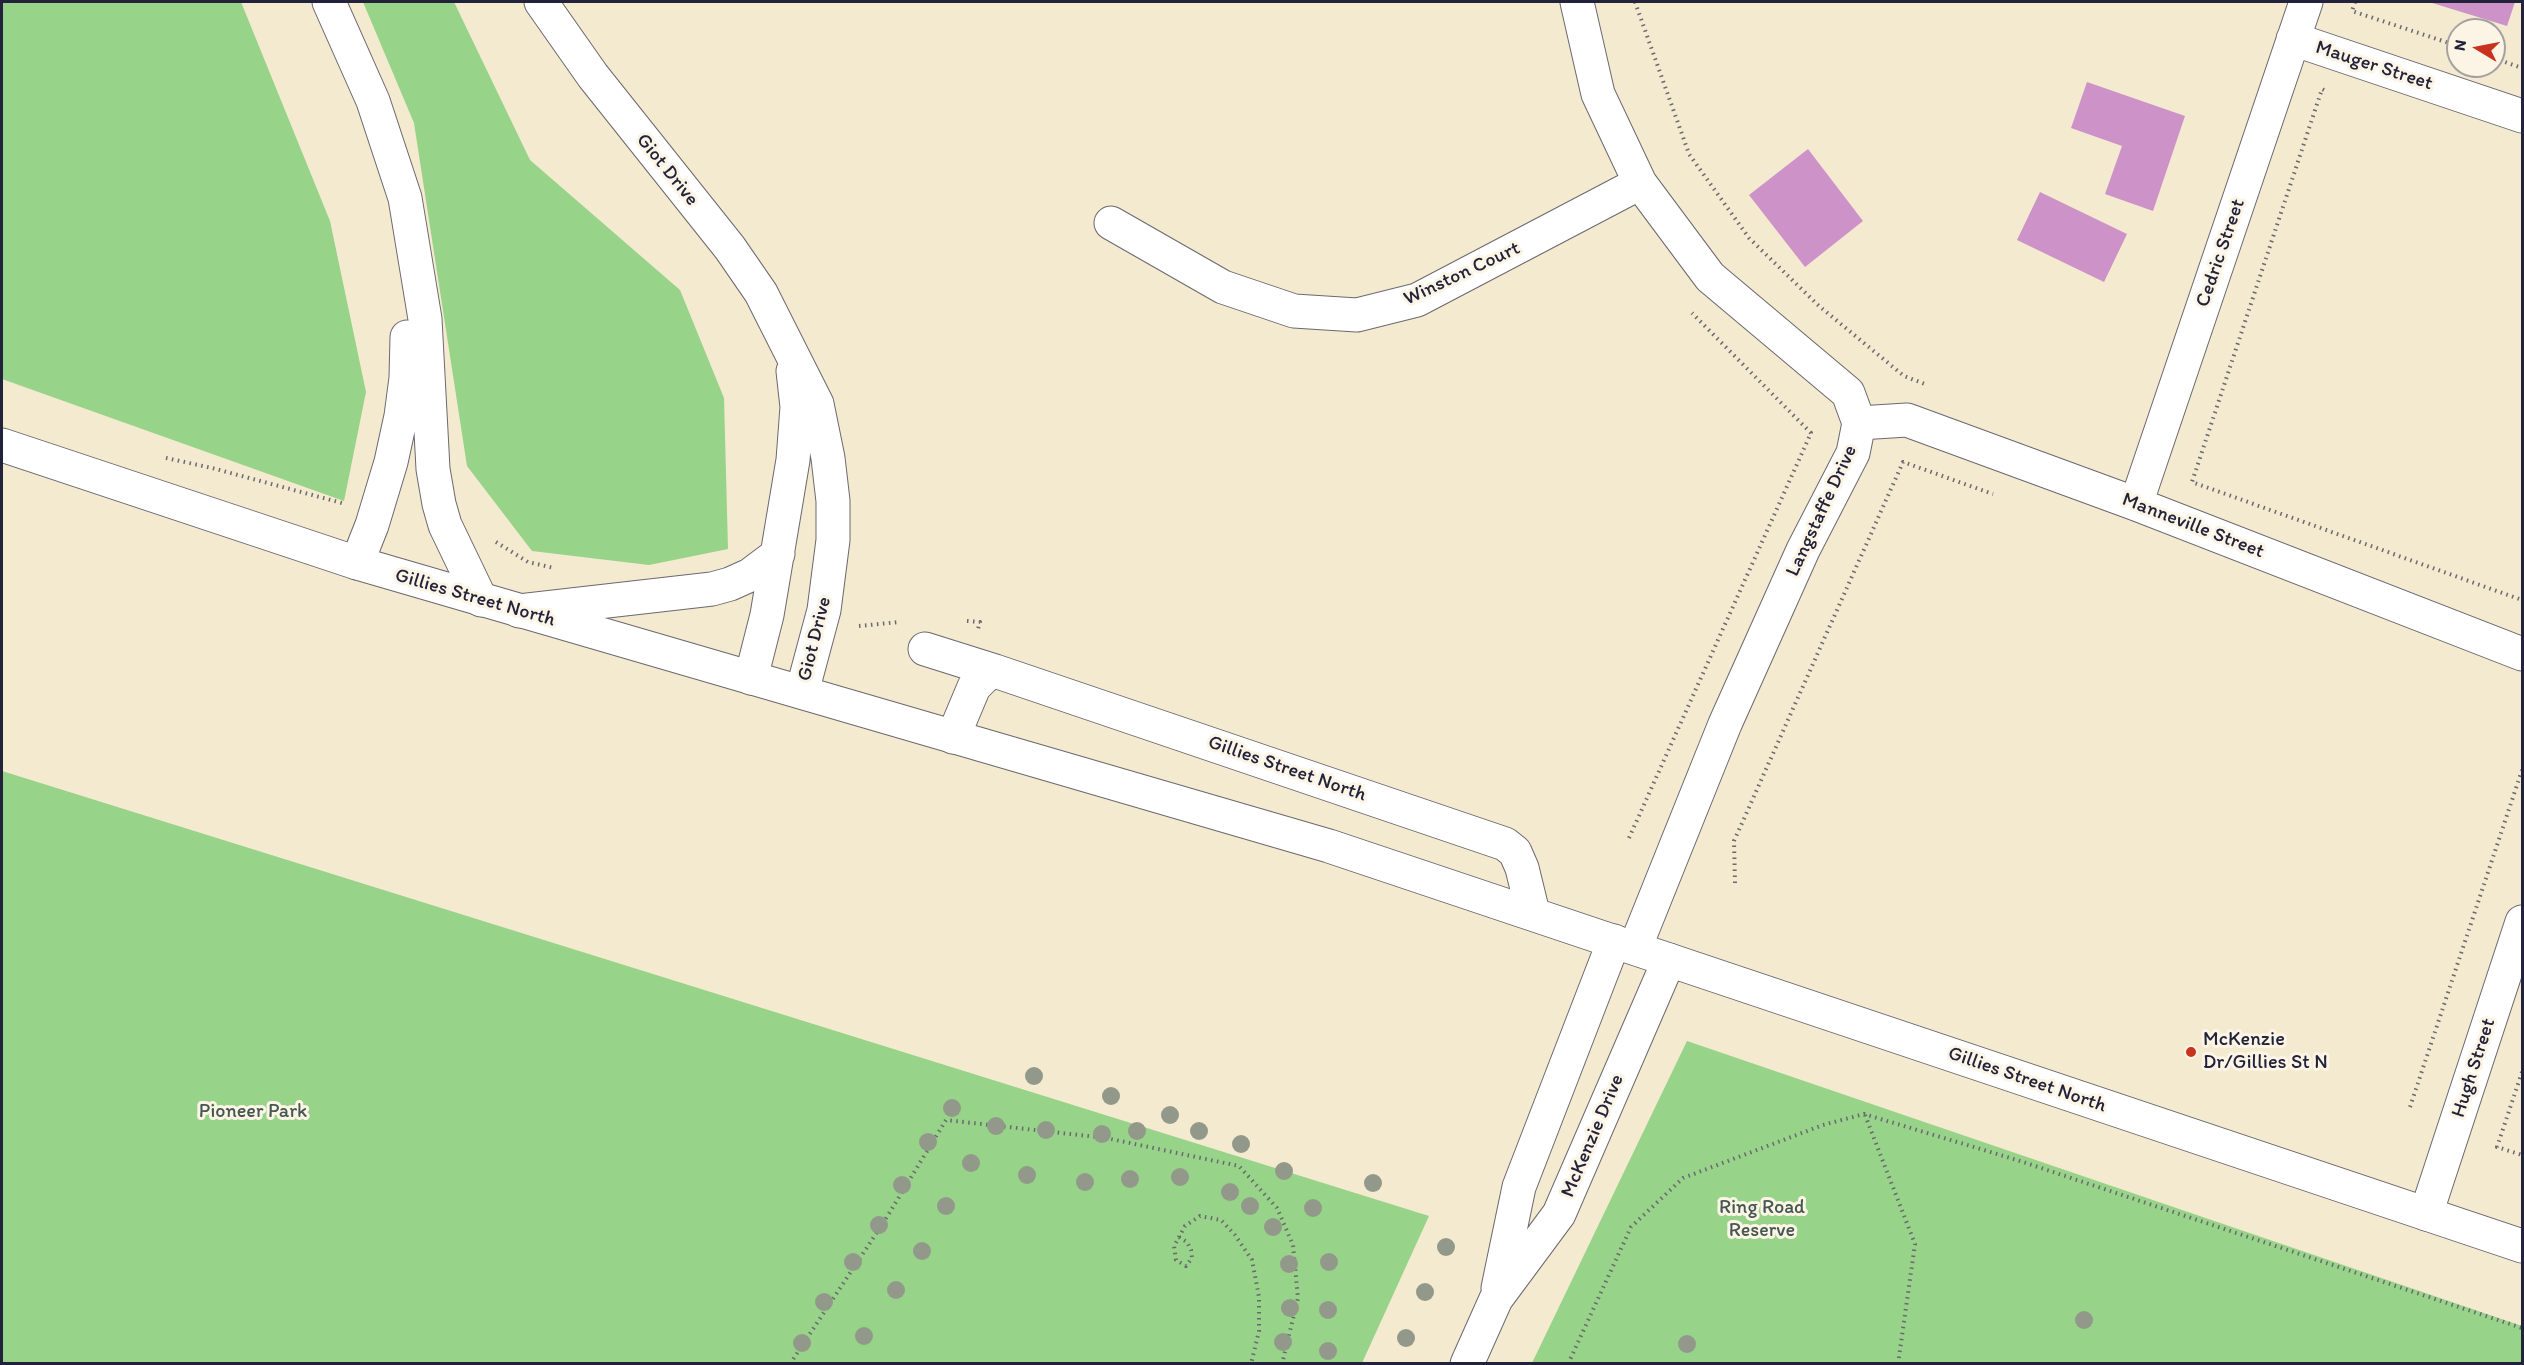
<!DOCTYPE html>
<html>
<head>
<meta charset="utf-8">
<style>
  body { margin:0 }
  #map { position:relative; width:2524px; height:1365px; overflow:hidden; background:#f3eacf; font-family:Itim,sans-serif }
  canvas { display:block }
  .frame { position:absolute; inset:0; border:3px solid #22223b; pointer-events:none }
  .north { position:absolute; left:2446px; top:18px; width:60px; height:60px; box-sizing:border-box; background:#fcf5e5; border:2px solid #a5a1a1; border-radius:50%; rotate:280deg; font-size:16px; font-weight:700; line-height:24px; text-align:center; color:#22223b }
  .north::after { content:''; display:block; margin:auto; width:21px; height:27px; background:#c8321e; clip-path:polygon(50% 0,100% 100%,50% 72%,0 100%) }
</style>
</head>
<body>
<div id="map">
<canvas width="2524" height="1365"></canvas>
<div class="frame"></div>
<div class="north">N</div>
</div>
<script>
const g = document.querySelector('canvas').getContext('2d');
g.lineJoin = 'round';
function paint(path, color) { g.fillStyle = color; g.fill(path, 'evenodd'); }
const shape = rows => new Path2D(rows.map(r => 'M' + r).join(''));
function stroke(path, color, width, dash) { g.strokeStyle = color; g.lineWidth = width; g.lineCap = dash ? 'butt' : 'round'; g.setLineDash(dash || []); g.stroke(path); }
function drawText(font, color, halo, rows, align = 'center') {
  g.font = font + ' Itim,sans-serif'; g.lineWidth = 6; g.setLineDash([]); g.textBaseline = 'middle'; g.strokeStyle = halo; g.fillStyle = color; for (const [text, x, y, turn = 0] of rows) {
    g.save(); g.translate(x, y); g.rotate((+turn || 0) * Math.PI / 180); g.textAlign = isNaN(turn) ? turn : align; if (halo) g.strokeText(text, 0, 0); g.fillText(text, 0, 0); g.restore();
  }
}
paint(shape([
  [2,2,241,2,330,221,366,392,344,501,2,379],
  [363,2,454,2,530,160,680,290,724,398,728,549,649,565,532,551,467,466,414,123],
  [2,771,1429,1216,1362,1363,2,1363],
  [1687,1041,2522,1326,2522,1363,1532,1363]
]), '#97d388');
paint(shape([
  [2429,2,2515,2,2507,26],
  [2087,82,2185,116,2153,211,2105,194,2122,146,2071,128],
  [1808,149,1863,221,1805,267,1749,195],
  [2040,192,2127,234,2104,282,2017,240]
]), '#cd93c9');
const minor = shape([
  [1577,2,1598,94,1640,183,1710,277,1848,393,1859,423,1853,453,1803,550,1725,724,1635,948],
  [2293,39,2522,116],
  [1111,223,1223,287,1294,311,1357,315,1417,300,1640,183],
  [1859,423,1907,420,2136,504,2522,654],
  [2136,504,2306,2],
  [925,649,995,671],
  [953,737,974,687,985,676,995,671,1505,844,1515,852,1522,868,1533,913],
  [2426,1214,2522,922]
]);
const tertiary = shape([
  [541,2,593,76,730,248,761,293,817,404,828,458,833,501,833,540,824,610,802,692],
  [519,611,712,589,730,584,750,575,778,554],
  [751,678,767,615,793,460,797,407,793,371],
  [1498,1288,1519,1187,1614,941],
  [1467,1364,1496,1299,1559,1214,1669,960]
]);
const secondary = shape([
  [2,445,357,563,1329,846,2522,1246]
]);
const motorway = shape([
  [329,2,373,101,405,198,425,319,433,469,439,504,445,525,481,600],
  [357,563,372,525,391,462,401,416,406,378,407,337]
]);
stroke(minor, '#6b686f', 35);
stroke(tertiary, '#6b686f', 35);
stroke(secondary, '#6b686f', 35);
stroke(motorway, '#6b686f', 35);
stroke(shape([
  [1635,2,1689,154,1749,238,1819,306,1904,376,1925,384],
  [2355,2,2352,11,2458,46],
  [2494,58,2522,68],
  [2324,90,2322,89,2192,482,2522,600],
  [166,458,212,468,342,503],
  [496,542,528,562,554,568],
  [967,621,980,622,978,629],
  [859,626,899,622],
  [1629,838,1811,433,1692,313],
  [1735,883,1734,841,1903,462,1993,494],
  [2522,1072,2497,1147,2522,1155],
  [2410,1107,2522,770],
  [1865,1115,1915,1244,1898,1364],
  [1179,1237,1187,1242,1191,1250,1192,1258,1186,1266,1176,1260,1174,1246,1179,1237,1185,1226,1200,1216,1221,1220,1235,1235,1252,1260,1259,1297,1259,1331,1251,1364],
  [790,1364,885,1220,946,1120,1106,1138,1239,1166,1277,1208,1293,1245,1298,1298,1282,1364],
  [1568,1364,1631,1227,1683,1178,1823,1125,1864,1114,2017,1160,2522,1328]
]), '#6b686f', 4, [1.5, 4.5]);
stroke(minor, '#fff', 33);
stroke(tertiary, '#fff', 33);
stroke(secondary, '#fff', 33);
stroke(motorway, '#fff', 33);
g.fillStyle = '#93998a';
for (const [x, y] of [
  [1034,1076],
  [1111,1096],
  [952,1108],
  [1170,1115],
  [996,1126],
  [1046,1130],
  [1137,1131],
  [1199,1131],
  [1102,1134],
  [928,1142],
  [1241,1144],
  [971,1163],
  [1284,1171],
  [1027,1175],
  [1180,1177],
  [1130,1179],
  [1085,1182],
  [1373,1183],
  [902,1185],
  [1230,1192],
  [946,1206],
  [1250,1206],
  [1313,1208],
  [879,1225],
  [1273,1227],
  [1446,1247],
  [922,1251],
  [853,1262],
  [1329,1262],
  [1289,1264],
  [896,1290],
  [1425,1292],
  [824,1302],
  [1290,1308],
  [1328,1310],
  [2084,1320],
  [864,1336],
  [1406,1338],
  [1283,1342],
  [802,1343],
  [1687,1344],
  [1328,1351]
]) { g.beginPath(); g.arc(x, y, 9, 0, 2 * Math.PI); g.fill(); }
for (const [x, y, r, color] of [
  [2191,1052,6,"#c8321e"]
]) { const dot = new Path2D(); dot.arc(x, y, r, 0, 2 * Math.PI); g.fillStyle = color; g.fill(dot); stroke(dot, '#fcf5e5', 2); }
drawText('20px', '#22223b', '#fcf5e5', [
  ["Mauger Street",2374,66,18],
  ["Giot Drive",667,170,51],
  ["Cedric Street",2221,253,-71],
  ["Winston Court",1462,274,-25],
  ["Langstaffe Drive",1822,511,-65],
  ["Manneville Street",2193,526,21],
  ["Gillies Street North",475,598,16],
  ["Giot Drive",815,639,-76],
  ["Gillies Street North",1287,769,19],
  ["Hugh Street",2474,1068,-72],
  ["Gillies Street North",2027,1080,19],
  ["McKenzie Drive",1593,1136,-67]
]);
drawText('20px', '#22223b', '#fcf5e5', [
  ["McKenzie",2203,1040],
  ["Dr/Gillies St N",2203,1063]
], 'left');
drawText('20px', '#455752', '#fcf5e5', [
  ["Pioneer Park",253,1112],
  ["Ring Road",1762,1208],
  ["Reserve",1762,1231]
]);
</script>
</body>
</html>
